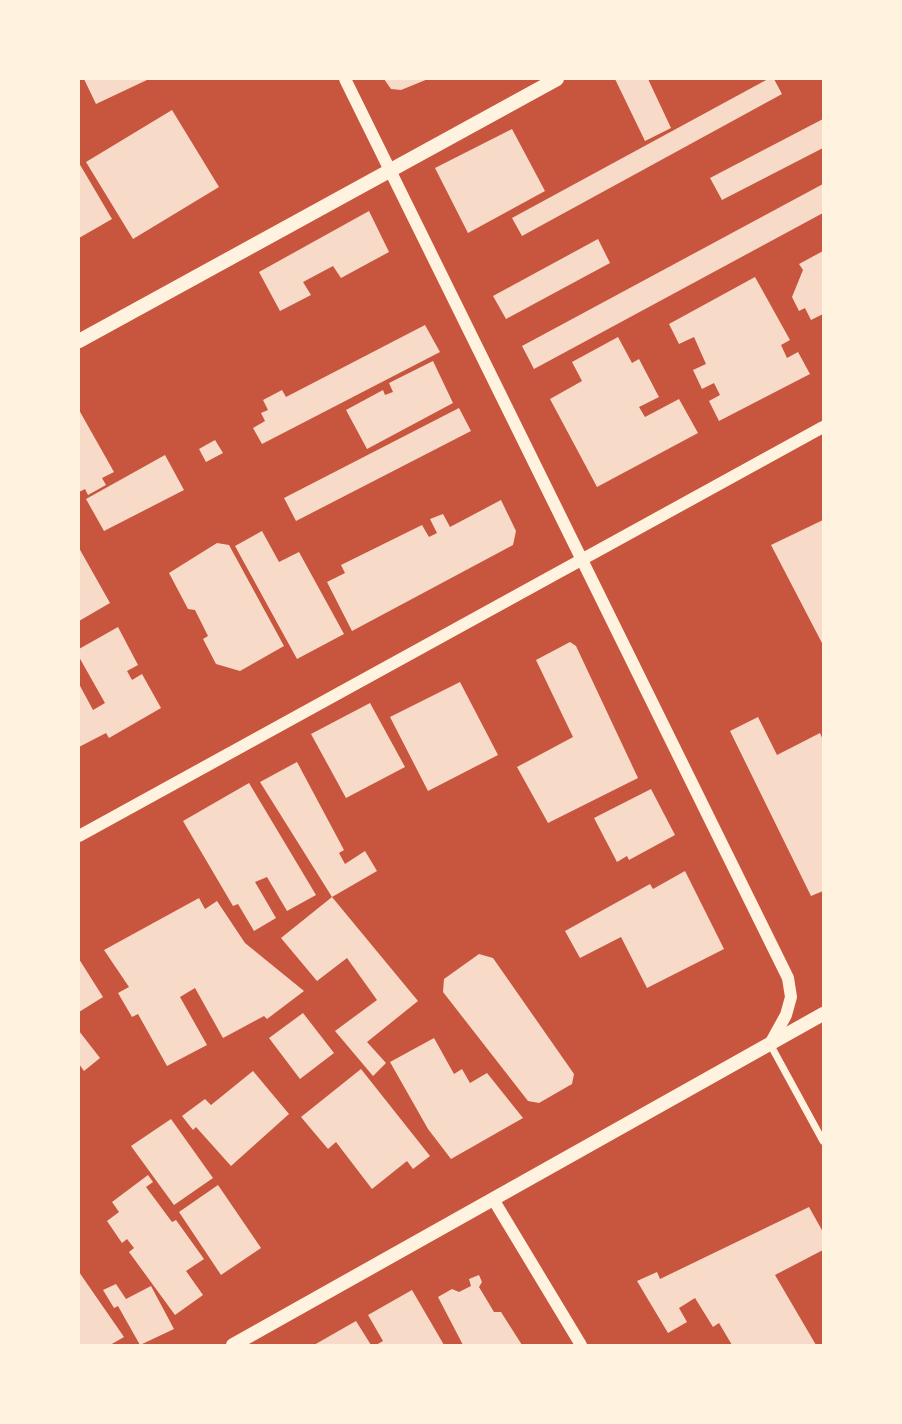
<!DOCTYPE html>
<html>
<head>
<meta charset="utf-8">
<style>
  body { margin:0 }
  #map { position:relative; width:902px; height:1424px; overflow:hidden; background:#c8553d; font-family:"DM Sans",sans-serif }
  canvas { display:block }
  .frame { position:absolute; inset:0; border:80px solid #fff3e0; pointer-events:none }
</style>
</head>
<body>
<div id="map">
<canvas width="902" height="1424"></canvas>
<div class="frame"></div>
</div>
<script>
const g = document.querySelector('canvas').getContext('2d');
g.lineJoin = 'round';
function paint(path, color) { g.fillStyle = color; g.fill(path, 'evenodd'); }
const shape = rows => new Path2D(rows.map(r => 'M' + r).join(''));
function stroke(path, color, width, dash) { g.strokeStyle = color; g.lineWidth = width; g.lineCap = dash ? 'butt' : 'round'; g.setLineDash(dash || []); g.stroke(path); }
paint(shape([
  [84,79,149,79,96,104],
  [384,79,428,79,401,90,391,89],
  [615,79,648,79,671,128,645,141],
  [768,79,774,79,782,94,522,236,512,218],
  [172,110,219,187,133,239,86,162],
  [823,119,823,148,722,200,710,178],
  [512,129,545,191,468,233,435,168],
  [79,163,112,219,79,238],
  [823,184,823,213,534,369,522,346],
  [369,211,389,252,341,278,333,266,303,282,311,295,280,311,259,272],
  [598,239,610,263,506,319,493,296],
  [823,251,823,314,811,320,805,308,799,311,792,297,803,270,799,264],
  [755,277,790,340,781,345,787,358,798,352,810,374,719,421,709,401,720,395,714,383,702,389,693,370,706,364,694,337,679,344,669,324],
  [425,325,440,352,262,444,253,428,265,421,261,413,268,410,263,400,282,390,286,397],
  [618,337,632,363,639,359,659,397,639,407,645,417,679,399,698,433,597,487,550,399,582,381,572,362],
  [433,361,453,403,367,449,346,410,383,390,385,395,393,392,389,383],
  [459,408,471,431,296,521,284,498],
  [79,410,114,472,102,478,106,485,88,495,85,489,79,492],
  [215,440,223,453,206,462,199,449],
  [165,455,184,490,104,531,86,499],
  [501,500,516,531,513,545,352,631,327,582,345,573,341,565,422,525,429,537,437,533,430,519,443,514,450,527],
  [823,520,823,645,771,545],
  [262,531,279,562,299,552,344,634,297,659,235,546],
  [217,543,229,545,284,646,240,671,216,664,203,639,208,636,195,610,188,609,169,573],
  [79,548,110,603,79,621],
  [118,627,138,665,127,671,132,680,142,674,161,708,109,738,106,733,79,747,79,684,93,710,105,703,79,657,79,649],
  [570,642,576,646,638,778,548,823,517,767,573,737,536,660],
  [460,682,498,755,428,791,390,717],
  [370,703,405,767,346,798,311,734],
  [758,717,777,755,820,733,823,740,823,891,811,896,730,731],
  [297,762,344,850,339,853,345,864,365,851,377,871,332,897,260,782],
  [249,783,316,895,287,911,267,877,255,882,276,918,254,931,238,904,233,906,183,821],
  [651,789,675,835,629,860,627,856,617,862,594,818],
  [685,871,724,949,647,988,621,937,580,958,565,931,650,884,653,889],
  [332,897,418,1001,367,1042,386,1063,373,1076,335,1031,377,1000,347,958,317,981,281,938],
  [199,898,205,909,217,901,245,943,304,991,267,1019,264,1016,223,1038,195,988,180,997,207,1045,167,1066,138,1014,132,1017,118,993,129,987,104,950],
  [479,954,493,958,574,1074,572,1084,539,1103,528,1101,443,992,444,979],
  [79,959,103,997,79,1012],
  [303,1013,334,1053,300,1079,269,1038],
  [79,1031,100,1058,84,1071,79,1064],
  [434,1038,454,1074,462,1069,470,1083,487,1073,523,1118,451,1159,428,1129,390,1062],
  [361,1069,430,1156,413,1169,407,1161,372,1189,336,1142,328,1149,301,1117],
  [253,1071,289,1114,231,1166,196,1127,193,1130,182,1116,205,1099,211,1105],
  [171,1119,213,1178,174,1205,131,1146],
  [148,1175,153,1182,146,1187,172,1222,176,1220,204,1259,186,1271,203,1295,175,1315,129,1252,134,1248,127,1239,122,1243,107,1221,119,1212,112,1202],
  [218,1185,261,1248,221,1275,179,1212],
  [809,1207,823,1232,823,1250,775,1275,816,1345,732,1345,719,1323,713,1327,695,1298,679,1308,687,1322,668,1333,637,1281,657,1272,660,1279],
  [79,1272,124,1337,110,1345,79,1345],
  [479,1275,482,1282,479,1287,494,1312,501,1312,522,1345,463,1345,438,1297,452,1289,459,1292,471,1286,469,1279],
  [116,1284,126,1299,151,1286,174,1329,140,1345,118,1306,114,1308,103,1290],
  [412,1290,444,1345,376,1345,383,1341,368,1315],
  [356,1321,371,1345,314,1345]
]), '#f7dbc8');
stroke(shape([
  [770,1044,823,1141]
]), '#fff3e0', 7);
stroke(shape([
  [345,79,788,978,791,997,786,1015,770,1044],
  [79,836,823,427],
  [493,1199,581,1345]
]), '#fff3e0', 12);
stroke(shape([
  [79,341,557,79],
  [233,1345,823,1014]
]), '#fff3e0', 14);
</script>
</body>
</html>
